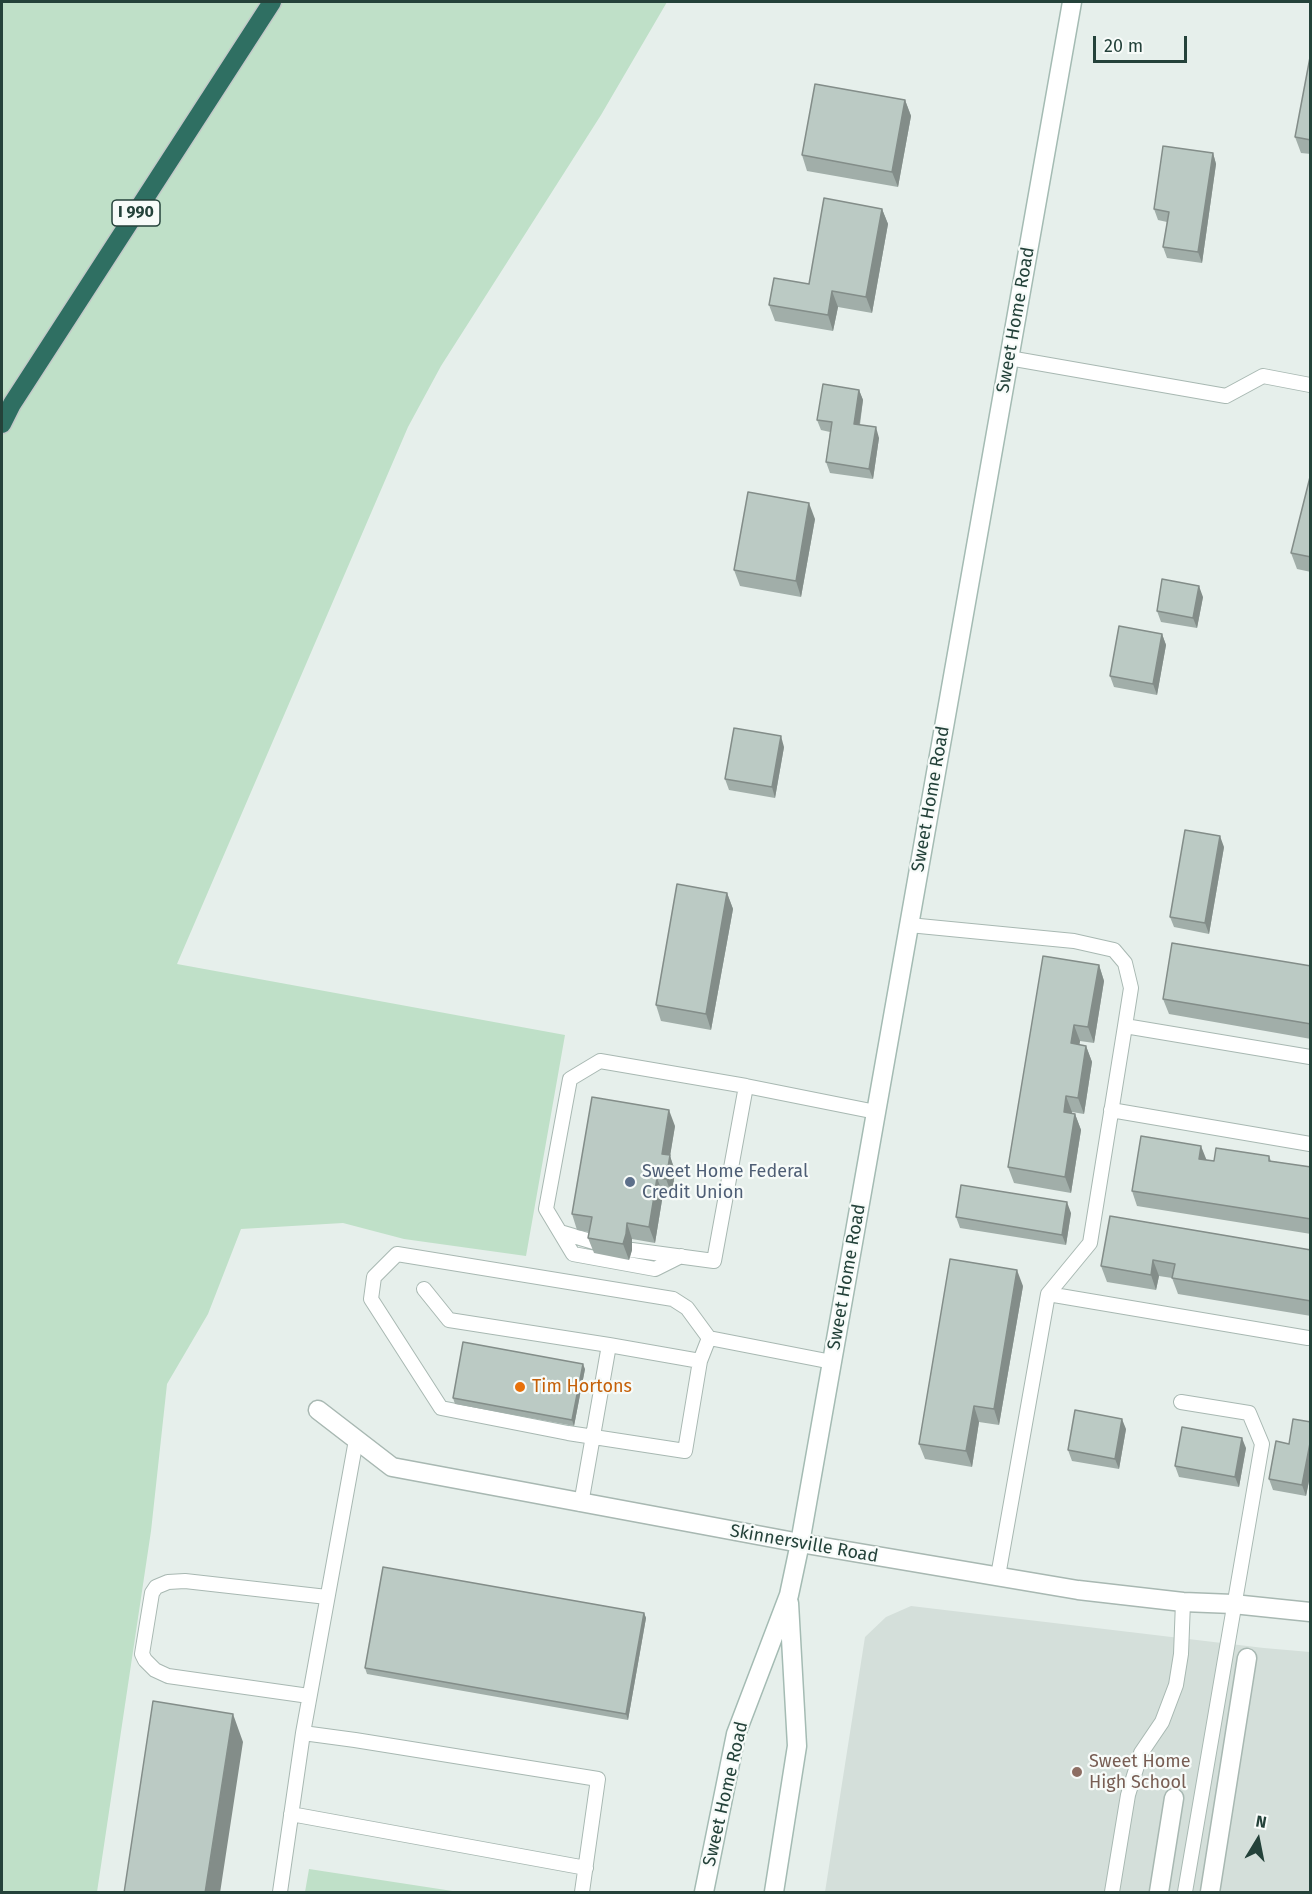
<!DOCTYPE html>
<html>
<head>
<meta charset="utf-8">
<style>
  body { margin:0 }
  #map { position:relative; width:1312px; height:1894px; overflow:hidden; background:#e6efeb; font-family:"Fira Sans",sans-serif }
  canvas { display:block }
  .frame { position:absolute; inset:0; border:3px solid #24423a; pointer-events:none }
  .north { position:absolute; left:1228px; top:1810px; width:60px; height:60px; -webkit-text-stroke:4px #f7fbf9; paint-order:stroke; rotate:10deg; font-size:16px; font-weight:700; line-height:24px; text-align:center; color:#24423a }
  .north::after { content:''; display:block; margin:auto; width:21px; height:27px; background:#24423a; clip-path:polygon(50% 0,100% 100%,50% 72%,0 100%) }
  .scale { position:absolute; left:1093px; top:36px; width:94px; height:27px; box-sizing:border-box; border:3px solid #24423a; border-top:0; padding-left:8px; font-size:18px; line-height:21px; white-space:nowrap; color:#24423a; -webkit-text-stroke:4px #f7fbf9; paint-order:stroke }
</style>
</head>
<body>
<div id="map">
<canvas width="1312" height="1894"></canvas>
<div class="frame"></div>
<div class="north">N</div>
<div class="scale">20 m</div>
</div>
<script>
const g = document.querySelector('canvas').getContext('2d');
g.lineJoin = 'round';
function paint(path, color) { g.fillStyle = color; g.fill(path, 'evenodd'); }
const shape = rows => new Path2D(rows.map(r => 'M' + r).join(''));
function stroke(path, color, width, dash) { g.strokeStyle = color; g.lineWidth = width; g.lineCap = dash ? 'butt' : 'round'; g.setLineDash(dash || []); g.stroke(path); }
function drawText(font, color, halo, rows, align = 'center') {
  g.font = font + ' "Fira Sans",sans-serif'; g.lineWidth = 4.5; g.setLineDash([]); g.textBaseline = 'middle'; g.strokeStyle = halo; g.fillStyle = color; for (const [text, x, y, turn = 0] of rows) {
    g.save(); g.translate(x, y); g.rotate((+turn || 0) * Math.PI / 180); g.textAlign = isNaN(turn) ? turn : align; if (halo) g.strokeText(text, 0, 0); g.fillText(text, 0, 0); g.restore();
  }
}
paint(shape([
  [911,1606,1264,1648,1310,1652,1310,1892,825,1892,865,1637,886,1617]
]), '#d4dfda');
paint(shape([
  [2,2,667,2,601,115,441,366,408,427,177,964,565,1035,526,1256,404,1239,343,1223,241,1229,208,1314,167,1384,151,1531,97,1892,2,1892],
  [309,1869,459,1892,305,1892]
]), '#bfe0c8');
const service = shape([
  [1009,358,1226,396,1263,376,1310,385],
  [909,925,1074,941,1114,950,1125,963,1131,988,1125,1026],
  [1111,1110,1310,1144],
  [560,1232,597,1243],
  [632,1250,714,1261,746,1086],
  [681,1256,655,1269,573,1254,546,1209,570,1079,600,1061,746,1086,876,1112],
  [424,1289,449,1320,609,1345],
  [1048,1294,1308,1338],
  [709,1338,700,1361,685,1451,568,1433,441,1408,371,1299,374,1277,397,1254,673,1299,687,1308,709,1338,832,1362],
  [1181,1402,1249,1413,1262,1444,1185,1892],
  [581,1504,609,1345,700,1361],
  [998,1576,1048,1294,1090,1243,1125,1026,1310,1057],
  [309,1696,168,1676,155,1670,145,1660,142,1654,152,1593,156,1587,168,1582,185,1581,327,1597],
  [303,1733,356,1440],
  [291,1814,586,1868],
  [280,1892,303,1733,355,1740,598,1779,582,1892],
  [1112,1892,1128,1795,1141,1753,1162,1722,1176,1685,1181,1654,1183,1602]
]);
const pedestrian = shape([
  [1159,1892,1174,1798],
  [1210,1892,1247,1658]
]);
const minor = shape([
  [318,1410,392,1467,800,1543,1078,1590,1183,1602,1233,1604,1310,1612]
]);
const secondary = shape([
  [704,1892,736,1734,789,1595,800,1543,1072,2],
  [774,1892,797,1746,789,1603]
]);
const motorway = shape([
  [2,424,12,404,272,2]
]);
stroke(service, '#a8b8b2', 16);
stroke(pedestrian, '#a8b8b2', 21);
stroke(minor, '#a8b8b2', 21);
stroke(secondary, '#a4bbb3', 21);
stroke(motorway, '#c2cac8', 21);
stroke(service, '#fff', 14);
stroke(pedestrian, '#fff', 18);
stroke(minor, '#fff', 18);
stroke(secondary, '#fff', 18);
stroke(motorway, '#2f6f62', 18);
paint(shape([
  [1311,52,1311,154,1301,153,1295,137],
  [905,100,911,116,898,187,807,171,802,155],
  [1213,153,1216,164,1202,263,1167,258,1163,247,1167,222,1158,220,1154,209],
  [882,209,888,224,872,313,838,307,833,331,775,321,769,305,809,284],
  [859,390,863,400,860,425,879,438,873,479,830,473,826,462,830,432,821,430,817,420],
  [1311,473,1311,572,1297,569,1291,553],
  [815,519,801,597,740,586,734,570],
  [1203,597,1197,628,1161,622,1157,611],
  [1162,634,1166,645,1157,695,1114,687,1110,676],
  [784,747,775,798,729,790,725,779],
  [1224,847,1209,934,1174,927,1170,917],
  [727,893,733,909,711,1030,661,1021,656,1005],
  [1099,965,1104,981,1094,1043,1080,1041,1079,1045,1086,1046,1092,1062,1084,1114,1072,1112,1072,1114,1075,1114,1081,1130,1071,1193,1014,1183,1008,1167],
  [1311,966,1311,1039,1169,1014,1163,999],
  [675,1126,670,1156,675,1171,672,1195,663,1194,655,1243,632,1239,632,1250,629,1260,594,1253,588,1238,589,1232,577,1230,572,1214],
  [1269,1156,1271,1161,1311,1167,1311,1234,1137,1206,1132,1191,1206,1160,1214,1161],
  [1071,1213,1066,1245,960,1228,956,1217],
  [1110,1216,1311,1250,1311,1316,1178,1294,1172,1278,1159,1276,1156,1290,1107,1282,1101,1266],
  [1023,1286,999,1425,979,1422,972,1467,925,1459,919,1444],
  [585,1369,574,1426,455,1404,453,1398],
  [1311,1422,1311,1471,1306,1496,1273,1490,1269,1479,1289,1444],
  [1126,1429,1119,1469,1072,1461,1068,1450],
  [1246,1448,1239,1487,1179,1477,1175,1466],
  [644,1613,646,1618,628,1720,367,1674,365,1668]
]), '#a1aea9');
paint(shape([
  [905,100,911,116,898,187,892,172],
  [1213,153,1216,164,1202,263,1198,252],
  [882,209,888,224,872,313,866,297],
  [832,291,838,307,833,331,828,315],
  [859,390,863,400,858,434,854,424],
  [876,427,879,438,873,479,869,469],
  [809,503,815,519,801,597,796,581],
  [1199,586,1203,597,1197,628,1193,618],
  [1162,634,1166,645,1157,695,1153,684],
  [781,736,784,747,775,798,772,787],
  [1220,836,1224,847,1209,934,1205,923],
  [727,893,733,909,711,1030,706,1014],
  [1099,965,1104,981,1094,1043,1088,1027],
  [1074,1025,1080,1041,1077,1059,1071,1043],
  [1086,1046,1092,1062,1084,1114,1078,1098],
  [1066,1096,1072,1112,1070,1128,1064,1112],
  [669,1110,675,1126,670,1156,675,1171,672,1195,666,1179,662,1154],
  [1075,1114,1081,1130,1071,1193,1065,1177],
  [1201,1146,1207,1161,1199,1159],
  [657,1178,663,1194,655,1243,649,1227],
  [1067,1202,1071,1213,1066,1245,1062,1235],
  [627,1223,632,1239,632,1250,629,1260,623,1244],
  [1153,1260,1159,1276,1156,1290,1151,1275],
  [1017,1270,1023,1286,999,1425,994,1409],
  [583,1364,585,1369,574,1426,572,1420],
  [974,1406,979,1422,972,1467,966,1451],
  [1122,1419,1126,1429,1119,1469,1115,1459],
  [1242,1438,1246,1448,1239,1487,1235,1477],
  [1311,1438,1311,1471,1306,1496,1302,1485],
  [644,1613,646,1618,628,1720,626,1714],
  [233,1714,243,1742,220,1893,205,1893]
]), '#838d89');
const building = shape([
  [1311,52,1311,140,1295,137,1311,52],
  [815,84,905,100,892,172,802,155,815,84],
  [1163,146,1213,153,1198,252,1163,247,1169,212,1154,209,1163,146],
  [824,198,882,209,866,297,832,291,828,315,769,305,774,278,809,284,824,198],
  [823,384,859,390,854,424,876,427,869,469,826,462,832,422,817,420,823,384],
  [1311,473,1311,557,1291,553,1311,473],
  [748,492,809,503,796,581,734,570,748,492],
  [1162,579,1199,586,1193,618,1157,611,1162,579],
  [1119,626,1162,634,1153,684,1110,676,1119,626],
  [734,728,781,736,772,787,725,779,734,728],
  [1185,830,1220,836,1205,923,1170,917,1185,830],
  [677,884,727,893,706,1014,656,1005,677,884],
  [1172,943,1311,966,1311,1024,1163,999,1172,943],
  [1043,956,1099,965,1088,1027,1074,1025,1071,1043,1086,1046,1078,1098,1066,1096,1064,1112,1075,1114,1065,1177,1008,1167,1043,956],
  [592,1097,669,1110,662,1154,670,1155,666,1179,657,1178,649,1227,627,1223,626,1234,623,1244,588,1238,592,1217,572,1214,592,1097],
  [1141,1136,1201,1146,1199,1159,1214,1161,1216,1148,1269,1156,1269,1161,1311,1167,1311,1219,1132,1191,1141,1136],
  [961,1185,1067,1202,1062,1235,956,1217,961,1185],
  [1110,1216,1311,1250,1311,1301,1172,1278,1175,1264,1153,1260,1151,1275,1101,1266,1110,1216],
  [950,1259,1017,1270,994,1409,974,1406,966,1451,919,1444,950,1259],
  [463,1342,583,1364,572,1420,453,1398,463,1342],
  [1075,1410,1122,1419,1115,1459,1068,1450,1075,1410],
  [1293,1419,1311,1422,1311,1438,1302,1485,1269,1479,1276,1441,1289,1444,1293,1419],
  [1182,1427,1242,1438,1235,1477,1175,1466,1182,1427],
  [383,1567,644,1613,626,1714,365,1668,383,1567],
  [153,1701,233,1714,205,1893,124,1893,153,1701]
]);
paint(building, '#bbcac4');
stroke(building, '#838d89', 1.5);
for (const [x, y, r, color] of [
  [630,1182,6,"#5c6f8a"],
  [520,1387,6,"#e8710a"],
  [1077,1772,6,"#8d6e63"]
]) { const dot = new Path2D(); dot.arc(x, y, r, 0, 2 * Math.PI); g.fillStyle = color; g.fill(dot); stroke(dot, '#f7fbf9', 2); }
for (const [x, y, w] of [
  [136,213,48]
]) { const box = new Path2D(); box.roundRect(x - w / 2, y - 13, w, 26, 4.5); g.fillStyle = '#f7fbf9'; g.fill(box); stroke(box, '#24423a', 1.5); }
drawText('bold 16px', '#24423a', null, [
  ["I 990",136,213]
]);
drawText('18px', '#24423a', '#f7fbf9', [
  ["Sweet Home Road",1016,320,-80],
  ["Sweet Home Road",931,799,-80],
  ["Sweet Home Road",847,1277,-80],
  ["Skinnersville Road",804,1544,10],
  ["Sweet Home Road",726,1794,-77]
]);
drawText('18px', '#4e5e75', '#f7fbf9', [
  ["Sweet Home Federal",642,1172],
  ["Credit Union",642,1193]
], 'left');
drawText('18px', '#c56008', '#f7fbf9', [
  ["Tim Hortons",532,1387]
], 'left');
drawText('18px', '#785e54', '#f7fbf9', [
  ["Sweet Home",1089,1762],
  ["High School",1089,1783]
], 'left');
</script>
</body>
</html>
